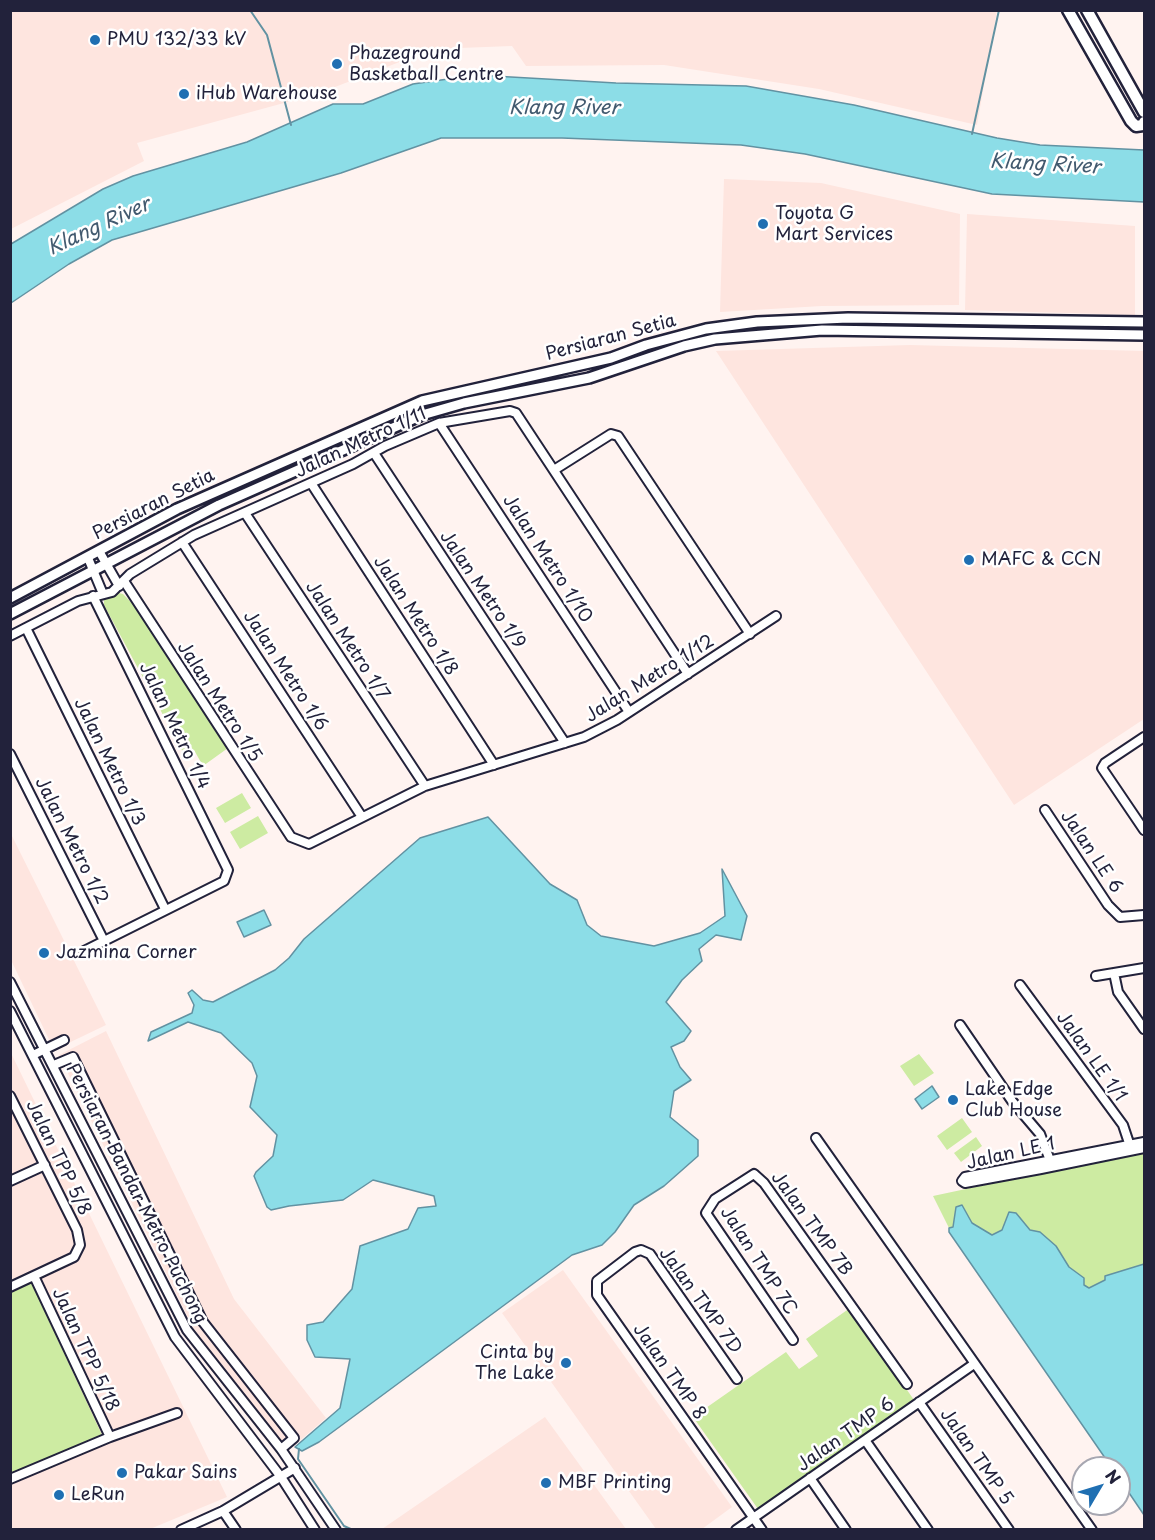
<!DOCTYPE html>
<html>
<head>
<meta charset="utf-8">
<style>
  body { margin:0 }
  #map { position:relative; width:1155px; height:1540px; overflow:hidden; background:#fff3f0; font-family:"Playpen Sans",sans-serif }
  canvas { display:block }
  .frame { position:absolute; inset:0; border:12px solid #22223b; pointer-events:none }
  .north { position:absolute; left:1071px; top:1456px; width:60px; height:60px; box-sizing:border-box; background:#fff; border:2px solid #a7a7b1; border-radius:50%; rotate:52deg; font-size:16px; font-weight:700; line-height:24px; text-align:center; color:#22223b }
  .north::after { content:''; display:block; margin:auto; width:21px; height:27px; background:#1f6fb2; clip-path:polygon(50% 0,100% 100%,50% 72%,0 100%) }
</style>
</head>
<body>
<div id="map">
<canvas width="1155" height="1540"></canvas>
<div class="frame"></div>
<div class="north">N</div>
</div>
<script>
const g = document.querySelector('canvas').getContext('2d');
g.lineJoin = 'round';
function paint(path, color) { g.fillStyle = color; g.fill(path, 'evenodd'); }
const shape = rows => new Path2D(rows.map(r => 'M' + r).join(''));
function stroke(path, color, width, dash) { g.strokeStyle = color; g.lineWidth = width; g.lineCap = dash ? 'butt' : 'round'; g.setLineDash(dash || []); g.stroke(path); }
function drawText(font, color, halo, rows, align = 'center') {
  g.font = font + ' "Playpen Sans",sans-serif'; g.lineWidth = 5; g.setLineDash([]); g.textBaseline = 'middle'; g.strokeStyle = halo; g.fillStyle = color; for (const [text, x, y, turn = 0] of rows) {
    g.save(); g.translate(x, y); g.rotate((+turn || 0) * Math.PI / 180); g.textAlign = isNaN(turn) ? turn : align; if (halo) g.strokeText(text, 0, 0); g.fillText(text, 0, 0); g.restore();
  }
}
paint(shape([
  [11,10,997,10,997,11,977,125,819,89,664,65,526,66,512,46,433,49,317,94,137,143,144,161,11,229],
  [724,179,821,183,960,214,959,305,822,306,720,312],
  [967,214,1135,226,1135,315,965,310],
  [910,345,1144,351,1144,719,1014,805,716,351],
  [11,834,106,1025,54,1050,11,960],
  [106,1031,234,1299,326,1418,288,1451,193,1328,59,1055],
  [10,1051,227,1497,150,1529,11,1529],
  [563,1270,732,1507,702,1529,656,1529,502,1313],
  [545,1417,626,1529,382,1529]
]), '#fee5df');
paint(shape([
  [115,592,123,594,136,607,228,748,203,766,194,750,184,754,104,605,104,599],
  [242,793,251,808,225,823,216,808],
  [258,816,268,833,240,849,230,832],
  [919,1054,934,1073,914,1086,900,1066],
  [962,1118,972,1132,947,1150,937,1136],
  [976,1137,982,1146,961,1162,954,1153],
  [1144,1151,1144,1514,1119,1468,949,1228,933,1196],
  [31,1282,102,1435,11,1474,11,1292],
  [850,1308,914,1400,758,1509,693,1417,786,1352,799,1369,818,1356,806,1339]
]), '#cdeba2');
const water = shape([
  [476,75,616,83,746,86,854,105,997,138,1040,145,1144,150,1144,202,992,194,805,154,741,145,562,138,441,138,341,173,112,240,69,264,11,303,11,244,103,189,133,176,247,142,333,104,363,104,413,84,476,75],
  [488,817,550,884,577,900,587,925,601,936,654,946,700,933,725,916,722,869,747,916,741,940,716,935,699,949,702,961,682,980,666,1002,691,1031,684,1041,671,1047,680,1067,691,1080,674,1091,670,1117,698,1140,698,1156,664,1186,634,1205,615,1232,602,1245,572,1255,319,1442,302,1451,295,1447,340,1408,350,1359,315,1357,307,1340,307,1325,323,1322,352,1289,360,1246,408,1229,418,1208,436,1206,434,1196,373,1180,343,1200,289,1206,271,1210,267,1207,254,1176,256,1172,273,1156,277,1135,250,1107,257,1076,252,1063,221,1033,188,1022,148,1041,151,1032,192,1013,194,1005,188,993,192,990,203,1000,213,1002,275,970,289,958,304,939,420,838,488,817],
  [264,910,271,925,244,937,237,922,264,910],
  [932,1086,939,1097,922,1109,915,1099,932,1086],
  [962,1205,972,1223,992,1235,1002,1230,1009,1212,1016,1213,1030,1230,1040,1232,1056,1246,1069,1267,1084,1278,1084,1285,1089,1288,1105,1280,1105,1276,1144,1264,1144,1515,1119,1478,1119,1468,1112,1468,949,1232,949,1228,953,1227,956,1207,962,1205]
]);
paint(water, '#8cdde7');
stroke(water, '#6292a2', 1.5);
stroke(shape([
  [250,10,267,35,291,125],
  [972,134,999,10],
  [299,1449,298,1459,344,1526,353,1530]
]), '#6292a2', 2);
const minor = shape([
  [439,423,629,712],
  [374,453,565,743],
  [554,470,611,434,618,436,750,634],
  [311,483,494,765],
  [245,513,425,786],
  [182,542,362,817],
  [99,551,119,586],
  [88,558,103,594],
  [124,581,291,837,309,844,425,786,584,737,617,720,776,616],
  [26,628,165,909],
  [10,636,78,601,112,592,130,574,194,535,353,464,385,446,439,423,510,411,516,413,688,674],
  [1144,737,1105,763,1102,768,1144,830],
  [10,754,104,941],
  [1045,810,1108,905,1120,917,1144,915],
  [84,951,224,881,228,870,93,596],
  [1114,973,1118,992,1144,1029],
  [1096,976,1144,968],
  [10,982,187,1330,281,1449,336,1530],
  [1020,985,1123,1125,1131,1149],
  [10,1011,175,1337,281,1477,315,1530],
  [960,1025,1012,1101,1040,1134,1051,1163],
  [33,1055,64,1040],
  [54,1065,73,1057,203,1322,294,1438,281,1449],
  [10,1096,77,1230,80,1245,74,1257,10,1287],
  [816,1138,1092,1530],
  [1144,1142,965,1177,962,1181,965,1183,1041,1169,1144,1148],
  [10,1181,45,1165],
  [34,1276,110,1437],
  [793,1340,706,1213,715,1199,754,1174,764,1183,907,1384],
  [737,1379,650,1254,641,1250,635,1252,597,1281,597,1295,762,1530],
  [919,1402,1009,1530],
  [865,1440,928,1530],
  [810,1478,846,1530],
  [10,1479,110,1437,177,1413],
  [223,1511,236,1530],
  [181,1530,223,1511,295,1468],
  [736,1530,974,1364]
]);
const tertiary = shape([
  [10,598,177,509,422,401,611,358,646,345,706,329,757,322,848,318,1144,322],
  [10,614,219,505,422,415,464,403,589,378,684,346,715,339,822,330,1144,335]
]);
const secondary = shape([
  [1068,10,1131,121,1136,126,1143,125,1144,122],
  [1087,10,1144,112]
]);
stroke(minor, '#22223b', 12);
stroke(tertiary, '#22223b', 14);
stroke(secondary, '#22223b', 15);
stroke(minor, '#fff', 8);
stroke(tertiary, '#fff', 9);
stroke(secondary, '#fff', 10);
for (const [x, y, r, color] of [
  [95,40,6,"#1f6fb2"],
  [337,64,6,"#1f6fb2"],
  [184,94,6,"#1f6fb2"],
  [763,224,6,"#1f6fb2"],
  [969,560,6,"#1f6fb2"],
  [44,953,6,"#1f6fb2"],
  [953,1100,6,"#1f6fb2"],
  [566,1363,6,"#1f6fb2"],
  [122,1473,6,"#1f6fb2"],
  [546,1483,6,"#1f6fb2"],
  [59,1495,6,"#1f6fb2"]
]) { const dot = new Path2D(); dot.arc(x, y, r, 0, 2 * Math.PI); g.fillStyle = color; g.fill(dot); stroke(dot, '#fff', 2); }
drawText('18px', '#22223b', '#fff', [
  ["PMU 132/33 kV",107,40],
  ["Phazeground",349,54],
  ["Basketball Centre",349,75],
  ["iHub Warehouse",196,94],
  ["Toyota G",775,214],
  ["Mart Services",775,235],
  ["MAFC & CCN",981,560],
  ["Jazmina Corner",56,953],
  ["Lake Edge",965,1090],
  ["Club House",965,1111],
  ["Cinta by",554,1353,"right"],
  ["The Lake",554,1374,"right"],
  ["Pakar Sains",134,1473],
  ["MBF Printing",558,1483],
  ["LeRun",71,1495]
], 'left');
drawText('18px', '#22223b', '#fff', [
  ["Persiaran Setia",611,338,-15],
  ["Jalan Metro 1/11",361,443,-25],
  ["Persiaran Setia",154,505,-27],
  ["Jalan Metro 1/10",547,559,57],
  ["Jalan Metro 1/9",482,590,56],
  ["Jalan Metro 1/8",415,616,57],
  ["Jalan Metro 1/7",347,641,57],
  ["Jalan Metro 1/6",285,671,57],
  ["Jalan Metro 1/12",650,679,-32],
  ["Jalan Metro 1/5",219,702,57],
  ["Jalan Metro 1/4",174,726,64],
  ["Jalan Metro 1/3",109,762,64],
  ["Jalan Metro 1/2",71,841,63],
  ["Jalan LE 6",1091,852,56],
  ["Jalan LE 1/1",1091,1057,54],
  ["Jalan LE 1",1011,1154,-13],
  ["Jalan TPP 5/8",58,1158,64],
  ["Persiaran Bandar Metro Puchong",136,1194,63],
  ["Jalan TMP 7B",811,1224,54],
  ["Jalan TMP 7C",758,1261,57],
  ["Jalan TMP 7D",700,1301,54],
  ["Jalan TPP 5/18",85,1350,65],
  ["Jalan TMP 8",669,1372,55],
  ["Jalan TMP 6",846,1435,-35],
  ["Jalan TMP 5",976,1457,55]
]);
drawText('italic 20px', '#425a6f', '#fff', [
  ["Klang River",564,108],
  ["Klang River",1045,165,3],
  ["Klang River",99,227,-25]
]);
</script>
</body>
</html>
